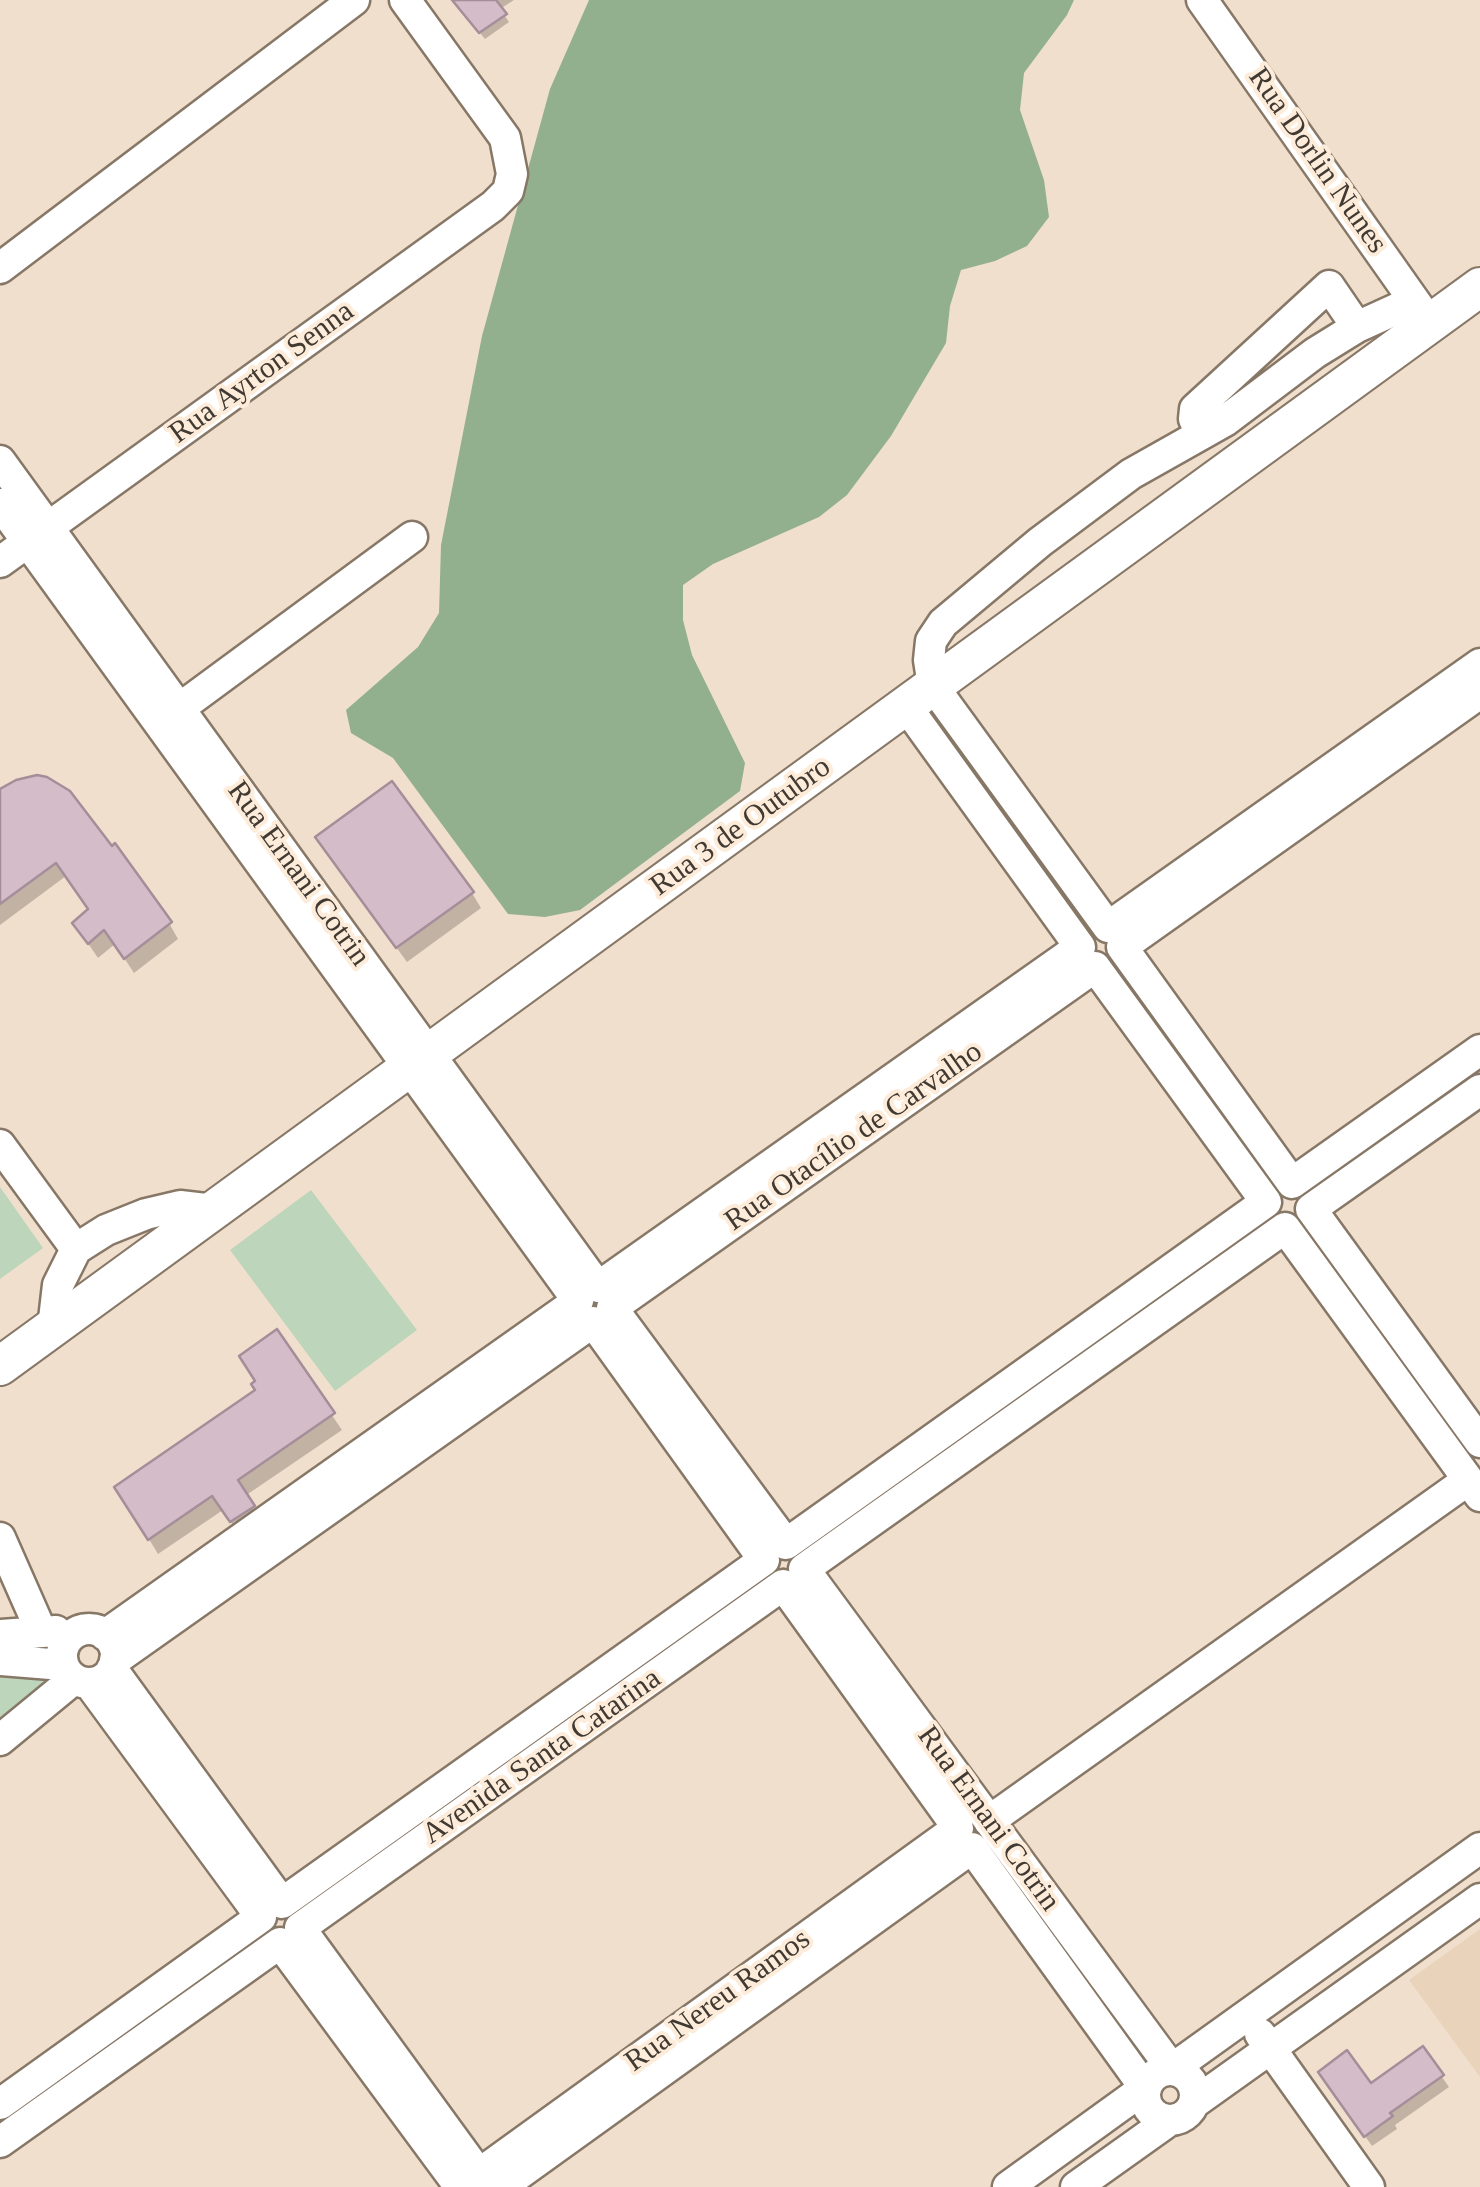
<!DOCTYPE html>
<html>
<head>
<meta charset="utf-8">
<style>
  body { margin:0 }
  canvas { display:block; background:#f1dfcd }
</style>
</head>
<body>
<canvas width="1480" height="2187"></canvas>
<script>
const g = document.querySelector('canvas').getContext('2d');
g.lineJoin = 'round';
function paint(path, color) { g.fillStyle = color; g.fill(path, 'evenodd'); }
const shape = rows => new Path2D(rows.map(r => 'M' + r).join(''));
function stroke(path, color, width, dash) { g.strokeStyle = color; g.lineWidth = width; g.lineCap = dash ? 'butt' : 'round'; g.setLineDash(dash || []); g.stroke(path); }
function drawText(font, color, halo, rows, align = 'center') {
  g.font = font + ' Georgia,serif'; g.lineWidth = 8; g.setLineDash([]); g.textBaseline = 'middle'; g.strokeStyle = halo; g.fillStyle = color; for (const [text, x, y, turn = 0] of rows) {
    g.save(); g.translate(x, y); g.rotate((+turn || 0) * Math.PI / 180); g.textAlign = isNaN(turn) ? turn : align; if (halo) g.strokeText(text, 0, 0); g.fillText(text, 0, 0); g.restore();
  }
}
paint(shape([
  [1480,1929,1480,2077,1409,1980]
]), '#ead3bb');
paint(shape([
  [0,1187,43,1248,0,1279],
  [311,1190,417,1330,335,1391,230,1250],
  [0,1674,54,1678,0,1725]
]), '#bdd5ba');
paint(shape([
  [589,0,1074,0,1067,15,1024,73,1020,110,1044,180,1049,217,1027,246,995,261,961,270,950,306,946,343,891,436,847,495,819,517,713,564,683,585,683,620,692,655,745,763,740,791,580,910,545,917,508,914,393,758,351,733,346,710,418,647,439,613,441,545,482,336,550,89]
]), '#92b08e');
paint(shape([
  [453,0,514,0,500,9,509,22,485,39],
  [0,792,169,923,178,939,134,973,115,944,98,958,75,924,90,911,66,876,0,925],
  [327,853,472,893,481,908,407,962],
  [276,1333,342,1430,245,1496,261,1522,240,1536,223,1510,158,1554,118,1488,258,1391],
  [1422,2049,1449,2087,1395,2125,1397,2129,1372,2146,1328,2084,1370,2087]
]), '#0003');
const building = shape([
  [452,0,496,0,507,14,479,33,452,0],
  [37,775,47,777,70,791,112,846,115,843,172,922,124,959,104,930,88,944,72,923,88,909,56,863,0,904,0,789,16,780,37,775],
  [392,781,474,892,396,948,315,837,392,781],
  [277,1329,335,1413,238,1480,255,1506,230,1522,212,1496,148,1540,114,1487,255,1390,251,1384,255,1381,239,1356,277,1329],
  [1423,2046,1444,2075,1390,2113,1393,2116,1364,2137,1318,2072,1347,2050,1371,2083,1423,2046]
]);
paint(building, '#d4bcc8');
stroke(building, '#a58e99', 2.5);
const minor = shape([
  [1202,0,1425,316],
  [0,268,354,0],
  [1414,301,1357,327,1315,353,1225,421,1131,474,1040,542,943,623,931,641,929,660,933,686,1108,927,1480,664],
  [1201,434,1194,419,1195,409,1329,286,1357,327],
  [0,461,598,1287,1080,947,906,706],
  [0,504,578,1301,105,1635],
  [0,562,493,206,508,191,512,174,505,138,405,0],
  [1480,693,1122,947,1292,1183,1480,1050],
  [165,719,412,537],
  [1095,967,1266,1202,786,1544,612,1308,1095,967],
  [1480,1090,1311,1209,1480,1442],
  [0,1145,76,1249],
  [53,1328,58,1285,76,1249,106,1230,146,1214,180,1206,214,1210],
  [1480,1496,1285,1228,804,1569,1172,2069,1480,1848],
  [0,1538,41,1631],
  [783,1585,958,1828,479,2174,300,1928,783,1585],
  '62 1656a27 27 0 1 1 54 0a27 27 0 1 1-54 0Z',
  [0,1635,56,1631],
  [0,1660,63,1665],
  [112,1669,282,1903,764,1560,593,1322,115,1660],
  [0,1740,74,1679],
  [989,1821,1468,1480],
  [1260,2034,1369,2187],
  '1145 2095a25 25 0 1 1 50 0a25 25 0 1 1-50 0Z',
  [1194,2103,1480,1899],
  [0,2104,261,1917,89,1683],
  [0,2142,280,1943,460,2187],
  [501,2187,972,1848,1145,2088,1008,2187],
  [1076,2187,1170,2120]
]);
const major = shape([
  [0,1366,1480,287]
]);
stroke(minor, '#877766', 35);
stroke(major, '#877766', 42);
stroke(minor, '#fff', 30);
stroke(major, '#fff', 38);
drawText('30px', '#413a33', '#feecda', [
  ["Rua Dorlin Nunes",1317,161,55],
  ["Rua Ayrton Senna",262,373,-36],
  ["Rua 3 de Outubro",741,827,-36],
  ["Rua Ernani Cotrin",298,874,54],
  ["Rua Otacílio de Carvalho",854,1137,-35],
  ["Avenida Santa Catarina",542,1757,-35],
  ["Rua Ernani Cotrin",988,1819,54],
  ["Rua Nereu Ramos",718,2001,-36]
]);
</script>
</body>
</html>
